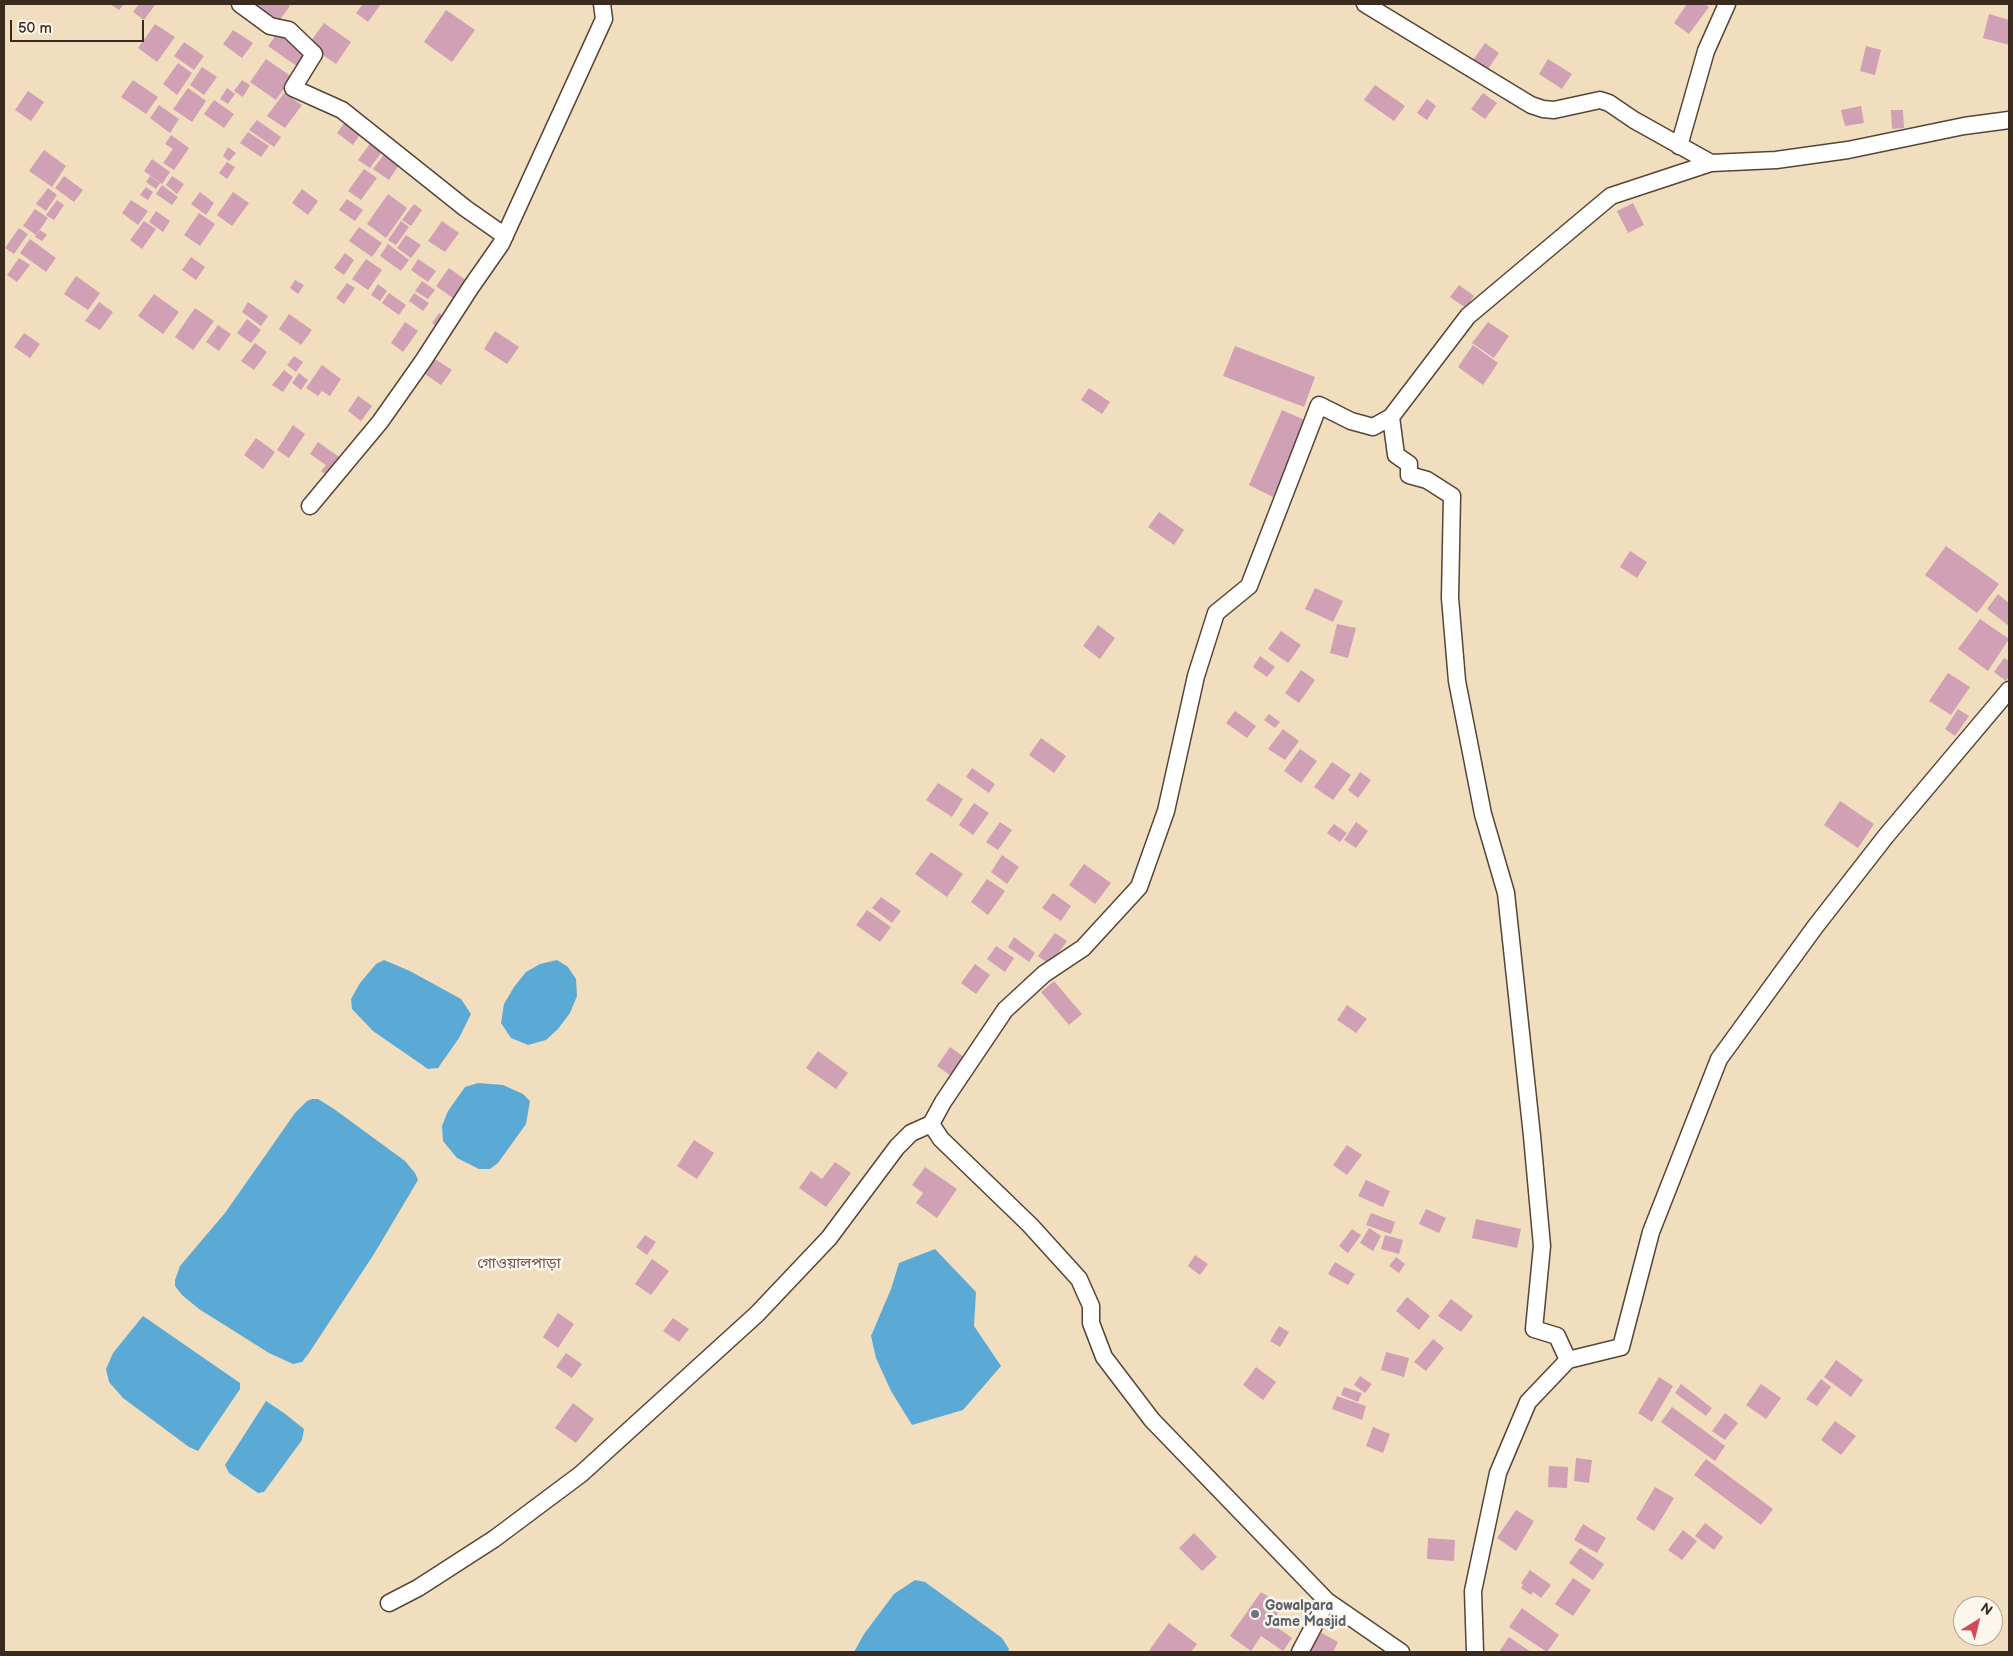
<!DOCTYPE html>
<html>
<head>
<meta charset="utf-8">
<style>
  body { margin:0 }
  #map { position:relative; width:2013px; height:1656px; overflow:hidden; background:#f1debf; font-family:"Balsamiq Sans",sans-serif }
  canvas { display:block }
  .frame { position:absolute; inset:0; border:5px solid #3b2a1e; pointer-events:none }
  .north { position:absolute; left:1953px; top:1596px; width:50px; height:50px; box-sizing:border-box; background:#fbf7ec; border:1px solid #aea59a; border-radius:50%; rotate:36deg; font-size:14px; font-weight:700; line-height:20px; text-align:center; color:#3b2a1e }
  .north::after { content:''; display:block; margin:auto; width:18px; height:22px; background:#d1495b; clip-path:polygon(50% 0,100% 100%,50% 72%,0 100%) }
  .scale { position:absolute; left:10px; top:20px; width:134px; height:22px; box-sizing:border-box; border:2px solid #3b2a1e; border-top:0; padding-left:6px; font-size:15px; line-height:18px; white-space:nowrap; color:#3b2a1e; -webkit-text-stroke:4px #fbf7ec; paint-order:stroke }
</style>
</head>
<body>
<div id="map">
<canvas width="2013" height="1656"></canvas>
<div class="frame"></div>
<div class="north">N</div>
<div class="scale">50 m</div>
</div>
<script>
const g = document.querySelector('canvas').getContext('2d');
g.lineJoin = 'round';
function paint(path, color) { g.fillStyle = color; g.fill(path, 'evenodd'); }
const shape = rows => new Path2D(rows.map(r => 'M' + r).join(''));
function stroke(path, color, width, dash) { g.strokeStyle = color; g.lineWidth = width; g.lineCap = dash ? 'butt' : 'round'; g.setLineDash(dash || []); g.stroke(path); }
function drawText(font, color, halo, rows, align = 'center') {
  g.font = font + ' "Balsamiq Sans","Noto Sans Bengali",sans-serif'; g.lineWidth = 5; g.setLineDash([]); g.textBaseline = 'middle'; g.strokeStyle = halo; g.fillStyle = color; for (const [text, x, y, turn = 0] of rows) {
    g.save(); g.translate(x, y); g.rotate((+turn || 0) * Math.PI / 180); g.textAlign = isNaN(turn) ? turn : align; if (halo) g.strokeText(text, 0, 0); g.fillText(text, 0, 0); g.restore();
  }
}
paint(shape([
  [384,960,410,971,461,999,471,1014,459,1038,438,1068,428,1069,373,1031,352,1009,351,999,360,983,376,964],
  [557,960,568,967,576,979,577,996,570,1013,558,1029,546,1040,528,1045,511,1038,501,1023,504,1004,514,987,526,972,540,964],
  [478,1083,503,1085,523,1094,530,1101,526,1124,498,1163,490,1169,479,1169,457,1158,443,1141,442,1126,448,1111,465,1087],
  [312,1099,318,1099,334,1109,405,1161,415,1173,418,1180,374,1254,309,1353,302,1362,293,1364,269,1353,199,1309,182,1295,175,1286,175,1280,180,1266,225,1213,295,1113,307,1101],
  [935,1249,976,1292,974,1326,1001,1366,963,1410,912,1425,891,1391,876,1358,871,1336,891,1289,899,1263],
  [143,1316,240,1383,240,1389,198,1451,189,1447,123,1398,109,1382,106,1369,113,1353],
  [266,1401,284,1413,304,1429,302,1440,264,1492,258,1493,229,1473,225,1465],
  [915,1580,925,1582,1002,1638,1009,1649,1008,1652,854,1652,864,1634,894,1594]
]), '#5baad5');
paint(shape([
  [110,4,124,4,119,10],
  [139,4,155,5,144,20,133,12],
  [252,4,287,4,290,6,278,22],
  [363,4,381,4,368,22,356,13],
  [1687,4,1704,4,1709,7,1689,34,1674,23],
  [446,10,475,30,452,62,424,42],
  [1989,14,2009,20,2009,45,1983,38],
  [324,23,351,42,336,64,308,45],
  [155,24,175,37,157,62,138,48],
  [233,30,253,43,242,58,223,44],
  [279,31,309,52,298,67,268,46],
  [184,42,204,56,194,70,174,56],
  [1485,43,1499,53,1485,73,1471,63],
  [1866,46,1881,50,1875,75,1860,71],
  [266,59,292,77,276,100,250,82],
  [1548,59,1572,74,1562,89,1539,74],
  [178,63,192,73,177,95,163,84],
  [202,67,217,77,204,95,190,85],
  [133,80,158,97,146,114,121,97],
  [242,80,250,85,243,97,234,91],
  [1375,85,1405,106,1394,121,1364,100],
  [188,88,206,101,192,122,173,109],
  [227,88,235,94,228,104,220,99],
  [28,91,44,102,31,121,15,110],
  [284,93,302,105,285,128,267,116],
  [1483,93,1497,103,1485,119,1471,109],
  [1427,99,1436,106,1427,120,1417,113],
  [214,100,234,114,224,128,204,114],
  [159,105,179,119,170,133,150,118],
  [1861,106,1864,123,1845,126,1841,110],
  [1891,110,1903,110,1904,128,1892,129],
  [347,119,363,130,353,145,337,133],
  [257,120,281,137,274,147,249,130],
  [248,132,269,146,261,157,240,143],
  [171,135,189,148,174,170,163,163,173,149,165,144],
  [372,141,384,149,370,168,358,160],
  [228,147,236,153,229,161,223,156],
  [44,150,66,166,52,187,29,171],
  [385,153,400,163,389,180,373,169],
  [152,159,170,172,162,184,144,171],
  [227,162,235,167,227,179,219,173],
  [364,169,377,178,361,200,348,191],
  [64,176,83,190,74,202,55,188],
  [150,176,160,183,156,189,146,182],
  [172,176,184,184,177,194,166,185],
  [162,185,178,197,172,205,156,194],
  [146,187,153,192,148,200,140,195],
  [48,188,57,195,46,211,36,204],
  [302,189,318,201,308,215,292,203],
  [200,192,214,203,206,215,191,204],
  [233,192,249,203,232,226,217,215],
  [388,194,407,208,386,238,367,224],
  [347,199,363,210,355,221,339,210],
  [57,200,64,205,54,220,46,215],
  [131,200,148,211,138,225,122,213],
  [1633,203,1644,225,1628,233,1617,211],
  [414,204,422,210,411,226,402,220],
  [35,209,48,218,36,235,23,226],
  [156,211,170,221,163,232,149,222],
  [199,213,215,224,200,246,184,235],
  [144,221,156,229,142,249,130,240],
  [401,221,409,227,396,245,388,240],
  [442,221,459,233,445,252,428,241],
  [359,227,382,243,372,257,349,241],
  [19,228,28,234,14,254,5,248],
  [40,230,47,235,42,241,35,237],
  [406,235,421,245,411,258,397,248],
  [30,239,56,258,46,272,20,253],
  [388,244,409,260,401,271,380,256],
  [345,253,354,260,344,275,334,268],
  [191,257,205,267,196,280,182,270],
  [19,258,30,265,17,282,7,275],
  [366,259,382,270,368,290,352,279],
  [418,259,436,271,428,282,411,270],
  [449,268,470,283,457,301,436,286],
  [76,276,100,293,88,310,64,294],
  [295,280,304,285,298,294,290,288],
  [422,281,435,290,428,299,415,291],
  [347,283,355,288,344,304,336,298],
  [378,284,387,291,380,301,371,295],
  [1459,285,1474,296,1466,308,1450,297],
  [389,293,406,305,399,315,382,303],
  [414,293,429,303,423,311,409,301],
  [154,294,179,312,163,334,138,316],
  [99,302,113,312,100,330,85,321],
  [248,302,268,316,261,326,242,312],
  [195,308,214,321,193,350,175,337],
  [439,313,447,319,440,329,432,323],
  [289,314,312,330,301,345,279,329],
  [247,319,261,330,251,343,237,333],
  [405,322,418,331,403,352,391,343],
  [1488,322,1509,336,1494,358,1472,343],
  [218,325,231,334,219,351,206,342],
  [495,331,519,347,507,364,484,349],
  [24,333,40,344,30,358,14,347],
  [255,343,267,352,254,370,241,361],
  [1473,345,1498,363,1483,385,1458,367],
  [1235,346,1315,377,1304,407,1223,376],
  [294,356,303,362,296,372,287,365],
  [432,357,452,370,441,385,422,372],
  [322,365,341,379,330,396,322,391,318,396,306,388],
  [284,370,293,377,283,392,272,385],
  [299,373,308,380,301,390,292,383],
  [1089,388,1110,402,1102,414,1081,400],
  [358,396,372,406,361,421,348,411],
  [1282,410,1307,421,1273,497,1249,485],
  [293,425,305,434,289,458,277,450],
  [256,438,275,452,263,469,244,455],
  [318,442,342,459,329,477,321,471,326,465,310,454],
  [1159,512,1184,530,1174,545,1148,527],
  [1946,546,1999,584,1977,613,1925,575],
  [1630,551,1647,562,1637,578,1620,567],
  [1315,588,1343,601,1333,622,1305,609],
  [1998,594,2009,603,2009,626,1987,609],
  [1980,619,2009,639,1988,671,1958,649],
  [1337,624,1356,628,1348,658,1330,653],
  [1098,625,1115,638,1100,659,1083,646],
  [1281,631,1301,645,1288,663,1268,649],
  [1260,656,1275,667,1267,677,1253,667],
  [2004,658,2009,661,2009,676,2006,681,1994,672],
  [1301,670,1315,680,1299,703,1285,693],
  [1948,673,1970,687,1951,715,1929,701],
  [1958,709,1969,716,1955,736,1945,729],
  [1235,711,1256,726,1247,738,1226,723],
  [1269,714,1280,722,1275,728,1264,720],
  [1283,729,1299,741,1285,760,1268,749],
  [1041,738,1066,756,1054,773,1029,755],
  [1300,749,1317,761,1301,783,1284,771],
  [1332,762,1351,775,1333,800,1314,787],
  [972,768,995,784,989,793,966,777],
  [1360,772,1371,780,1358,798,1348,790],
  [938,783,963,799,952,817,926,800],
  [1840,801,1874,824,1858,848,1824,825],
  [974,803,989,813,973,835,959,825],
  [1000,822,1012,830,998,850,986,842],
  [1356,822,1368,831,1356,848,1344,840],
  [1334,824,1347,833,1340,842,1327,833],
  [931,852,963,874,947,897,915,874],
  [1002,855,1019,867,1007,884,991,872],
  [1084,864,1111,883,1095,904,1069,885],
  [987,879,1005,891,988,915,971,902],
  [1053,893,1071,906,1061,921,1042,908],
  [881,897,901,911,892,923,872,908],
  [867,910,891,927,880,942,856,925],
  [1055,933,1067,941,1050,965,1038,956],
  [1014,937,1035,953,1029,962,1008,947],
  [996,946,1014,958,1005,972,987,959],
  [975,964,990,975,976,994,961,983],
  [1054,981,1082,1014,1069,1025,1041,992],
  [1347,1005,1367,1019,1356,1033,1337,1020],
  [950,1047,968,1060,954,1078,937,1066],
  [818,1051,848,1073,836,1089,806,1068],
  [694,1140,714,1153,697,1179,677,1166],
  [1347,1145,1362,1155,1347,1175,1333,1165],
  [835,1162,851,1173,826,1207,799,1188,811,1171,822,1179],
  [925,1167,957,1189,937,1218,916,1203,923,1193,912,1185],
  [1366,1180,1390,1191,1383,1207,1358,1196],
  [1426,1209,1446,1218,1439,1233,1419,1224],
  [1371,1213,1395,1222,1391,1234,1366,1225],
  [1476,1219,1521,1229,1517,1248,1472,1238],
  [1369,1228,1381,1236,1373,1251,1360,1243],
  [1352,1229,1361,1235,1348,1253,1339,1246],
  [645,1235,656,1242,647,1255,636,1247],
  [1385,1235,1403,1240,1399,1254,1381,1249],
  [1195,1255,1208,1264,1200,1275,1188,1266],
  [1396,1257,1405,1264,1399,1273,1389,1266],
  [652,1259,669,1271,651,1295,635,1284],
  [1335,1262,1355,1274,1348,1285,1328,1274],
  [1407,1297,1430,1316,1419,1330,1396,1311],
  [1451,1299,1473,1316,1461,1332,1438,1316],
  [558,1313,574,1324,558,1348,543,1337],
  [673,1318,689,1329,679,1342,663,1331],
  [1279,1326,1289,1332,1280,1347,1270,1341],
  [1433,1339,1444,1348,1426,1371,1414,1362],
  [1386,1352,1409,1358,1404,1377,1381,1370],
  [566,1353,582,1364,572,1378,556,1367],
  [1836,1360,1863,1380,1851,1397,1824,1377],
  [1256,1367,1276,1382,1263,1400,1243,1385],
  [1360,1376,1372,1384,1365,1393,1354,1385],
  [1659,1377,1673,1386,1652,1422,1638,1413],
  [1821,1379,1831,1387,1817,1406,1806,1399],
  [1681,1384,1712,1408,1706,1416,1675,1393],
  [1761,1384,1781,1398,1766,1419,1746,1405],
  [1344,1387,1362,1393,1358,1402,1341,1395],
  [1337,1396,1366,1406,1362,1420,1332,1409],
  [573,1403,594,1419,576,1443,555,1428],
  [1672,1407,1725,1446,1715,1461,1661,1422],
  [1725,1413,1738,1423,1725,1440,1712,1431],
  [1835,1421,1856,1436,1841,1455,1821,1440],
  [1373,1427,1390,1434,1383,1453,1366,1446],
  [1576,1458,1592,1460,1589,1483,1574,1481],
  [1706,1459,1773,1509,1761,1525,1694,1475],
  [1549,1466,1568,1467,1567,1488,1548,1487],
  [1655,1487,1674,1498,1654,1531,1636,1519],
  [1516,1510,1534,1521,1516,1551,1497,1538],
  [1705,1523,1723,1537,1714,1550,1695,1536],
  [1583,1524,1606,1538,1597,1553,1574,1540],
  [1683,1530,1697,1541,1682,1560,1668,1550],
  [1194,1533,1217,1557,1202,1571,1179,1548],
  [1428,1538,1455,1540,1454,1561,1427,1559],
  [1580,1548,1604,1564,1593,1580,1569,1563],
  [1530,1570,1551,1585,1541,1598,1533,1592,1531,1595,1521,1588,1523,1585,1521,1583],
  [1573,1578,1591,1590,1573,1616,1555,1604],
  [1261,1592,1283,1606,1271,1623,1292,1638,1283,1651,1261,1636,1251,1651,1230,1636],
  [1522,1608,1559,1635,1547,1652,1509,1627],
  [1169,1623,1197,1644,1191,1652,1148,1652],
  [1320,1632,1338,1642,1333,1652,1309,1652],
  [1509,1637,1531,1652,1499,1652]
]), '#d0a0b4');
const minor = shape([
  [240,4,270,26,289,30,314,54,293,88,342,110,465,208,505,236],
  [1365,4,1531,105,1543,109,1554,110,1600,100,1609,103,1634,120,1711,163],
  [1679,146,1706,51,1727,4],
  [1391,417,1396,455,1409,464,1409,475,1427,480,1452,496,1450,598,1457,681,1483,814,1506,893,1532,1136,1542,1246,1534,1329,1557,1336,1568,1360],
  [310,506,380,422,423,361,471,287,501,244,604,19,602,4],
  [389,1603,418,1588,494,1539,581,1474,757,1314,829,1238,897,1147,911,1133,931,1124],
  [1300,1652,1327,1601],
  [1401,1652,1327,1601,1152,1420,1104,1357,1091,1323,1091,1306,1079,1279,1030,1225,941,1139,931,1124,943,1102,1005,1010,1044,974,1083,948,1139,887,1166,811,1196,676,1216,613,1249,586,1319,405,1351,421,1373,427,1391,417,1468,316,1611,196,1711,163,1776,160,1848,150,1964,126,2009,120],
  [1475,1652,1473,1591,1498,1473,1528,1402,1568,1360,1621,1347,1651,1232,1719,1059,1815,927,1886,836,2009,690]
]);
stroke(minor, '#564536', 19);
stroke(minor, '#fff', 16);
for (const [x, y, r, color] of [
  [1255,1614,5,"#6b7280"]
]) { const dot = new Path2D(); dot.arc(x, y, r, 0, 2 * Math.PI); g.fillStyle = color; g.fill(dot); stroke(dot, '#fbf7ec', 2); }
drawText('bold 14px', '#5b616d', '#fbf7ec', [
  ["Gowalpara",1265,1606],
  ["Jame Masjid",1265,1622]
], 'left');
drawText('15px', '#6f5352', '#fbf7ec', [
  ["গোওয়ালপাড়া",519,1264]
]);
</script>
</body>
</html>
